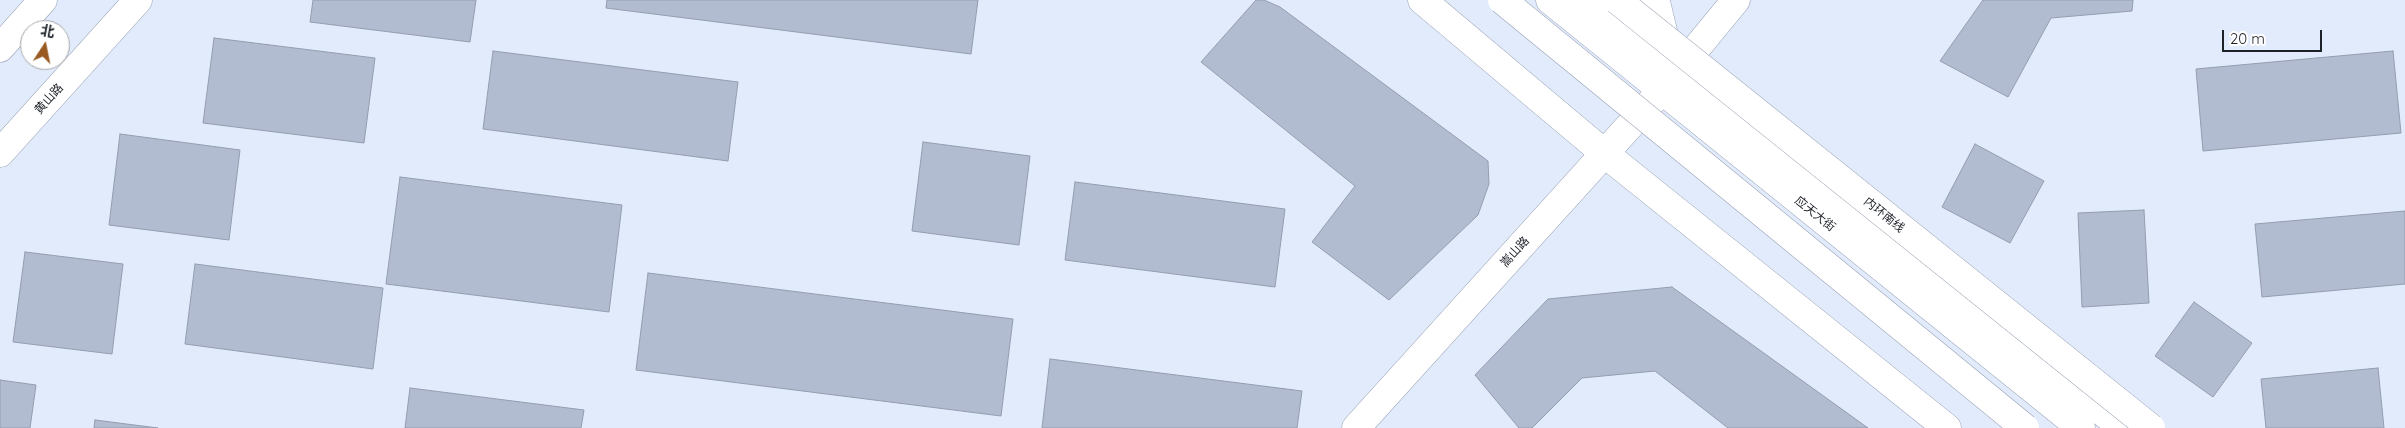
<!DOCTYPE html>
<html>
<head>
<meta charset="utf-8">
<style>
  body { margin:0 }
  #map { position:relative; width:2405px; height:428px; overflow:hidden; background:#e2ebfc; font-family:Quicksand,"Noto Sans SC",sans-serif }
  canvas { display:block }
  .north { position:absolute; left:20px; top:20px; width:50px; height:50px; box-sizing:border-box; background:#fff; border:1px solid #a5a6a9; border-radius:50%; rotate:11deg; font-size:14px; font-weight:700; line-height:20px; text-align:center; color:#1d2128 }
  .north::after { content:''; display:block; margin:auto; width:18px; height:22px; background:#995a21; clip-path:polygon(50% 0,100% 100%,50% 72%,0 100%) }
  .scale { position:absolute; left:2222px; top:30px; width:100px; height:22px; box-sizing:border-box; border:2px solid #1d2128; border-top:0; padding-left:6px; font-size:15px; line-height:18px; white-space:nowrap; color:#1d2128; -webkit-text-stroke:4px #fff; paint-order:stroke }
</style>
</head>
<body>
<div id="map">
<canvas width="2405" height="428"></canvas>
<div class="north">北</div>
<div class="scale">20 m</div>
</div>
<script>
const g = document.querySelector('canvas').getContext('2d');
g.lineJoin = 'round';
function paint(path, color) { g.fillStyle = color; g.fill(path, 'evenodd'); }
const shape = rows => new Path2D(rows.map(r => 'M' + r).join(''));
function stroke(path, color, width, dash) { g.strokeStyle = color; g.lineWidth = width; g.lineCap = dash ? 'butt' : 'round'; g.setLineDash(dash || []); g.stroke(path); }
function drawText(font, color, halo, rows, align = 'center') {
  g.font = font + ' Quicksand,"Noto Sans SC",sans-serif'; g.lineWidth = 5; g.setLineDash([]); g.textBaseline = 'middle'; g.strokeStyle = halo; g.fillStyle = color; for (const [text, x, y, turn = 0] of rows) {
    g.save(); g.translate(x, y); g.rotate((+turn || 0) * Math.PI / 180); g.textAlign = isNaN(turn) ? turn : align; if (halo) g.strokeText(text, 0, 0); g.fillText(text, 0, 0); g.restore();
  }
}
const building = shape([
  [313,0,476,0,470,42,310,22,313,0],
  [607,0,978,0,971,54,606,8,607,0],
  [1256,0,1264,0,1280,7,1488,161,1489,184,1478,215,1389,300,1312,242,1355,186,1201,62,1256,0],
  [1983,0,2133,0,2132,11,2051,18,2008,97,1940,61,1983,0],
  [214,38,375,58,364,143,203,123,214,38],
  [493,51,738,82,728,161,483,129,493,51],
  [2393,51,2401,133,2203,151,2196,69,2393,51],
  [120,134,240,150,229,240,109,225,120,134],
  [923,142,1030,156,1019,245,912,231,923,142],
  [1975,144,2044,181,2010,243,1942,207,1975,144],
  [400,177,622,205,609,312,386,284,400,177],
  [1075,182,1285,209,1275,287,1065,260,1075,182],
  [2144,210,2149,303,2082,307,2078,213,2144,210],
  [2405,211,2405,284,2262,297,2255,224,2405,211],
  [25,252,123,264,112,354,13,342,25,252],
  [195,264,383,288,373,369,185,344,195,264],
  [648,273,1013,319,1001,416,636,370,648,273],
  [1672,287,1868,428,1728,428,1655,371,1582,378,1532,428,1519,428,1475,375,1548,299,1672,287],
  [2194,302,2252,343,2213,397,2155,356,2194,302],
  [1050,359,1302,391,1297,428,1042,428,1050,359],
  [2378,368,2384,428,2266,428,2261,379,2378,368],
  [0,380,36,385,30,428,0,428,0,380],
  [410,388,584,410,581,428,405,428,410,388],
  [95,420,158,428,94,428,95,420]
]);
paint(building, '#b2bcd0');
stroke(building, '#939db0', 1);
const minor = shape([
  [1422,0,1604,153,1947,428],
  [1650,0,1657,6,1668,52],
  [1356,428,1662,90,1736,0]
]);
const major = shape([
  [1550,0,2081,428],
  [1582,0,1673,76,2123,428],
  [0,48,43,0],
  [0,153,138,0]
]);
stroke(minor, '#939db0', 29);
stroke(major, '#939db0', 29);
stroke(minor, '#fff', 28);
stroke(major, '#fff', 28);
const highwayBridge = shape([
  [1502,0,2025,428],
  [1617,0,2151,428]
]);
stroke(highwayBridge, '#939db0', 29, []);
stroke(highwayBridge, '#fff', 28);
drawText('12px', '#1d2128', '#fff', [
  ["黄山路",49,99,-48],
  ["应天大街",1815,214,39],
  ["内环南线",1884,215,39],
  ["嵩山路",1515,252,-48]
]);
</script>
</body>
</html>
